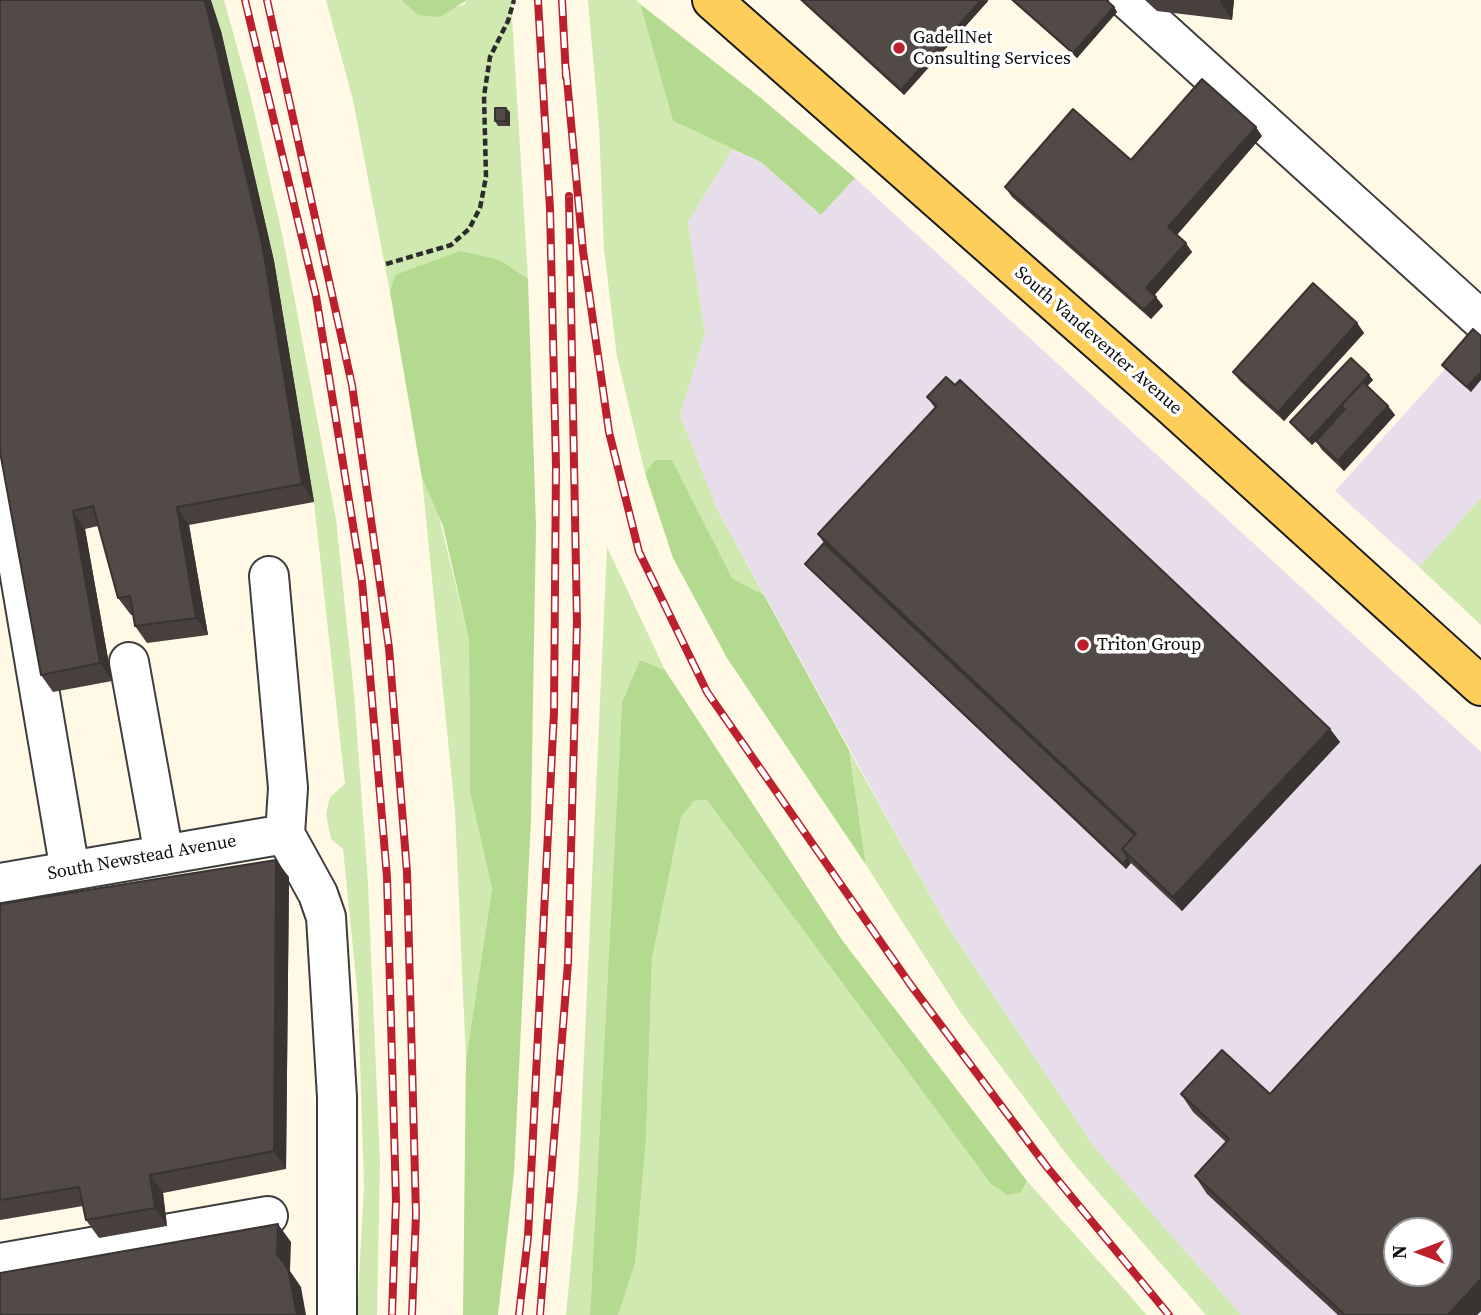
<!DOCTYPE html>
<html>
<head>
<meta charset="utf-8">
<style>
  body { margin:0 }
  #map { position:relative; width:1481px; height:1315px; overflow:hidden; background:#fff9e6; font-family:"Source Serif 4",serif }
  canvas { display:block }
  .north { position:absolute; left:1383px; top:1217px; width:70px; height:70px; box-sizing:border-box; background:#fff; border:2px solid #9d9d9d; border-radius:50%; rotate:270deg; font-size:19px; font-weight:700; line-height:28px; text-align:center; color:#0a0a0a }
  .north::after { content:''; display:block; margin:auto; width:24px; height:32px; background:#bc202d; clip-path:polygon(50% 0,100% 100%,50% 72%,0 100%) }
</style>
</head>
<body>
<div id="map">
<canvas width="1481" height="1315"></canvas>
<div class="north">N</div>
</div>
<script>
const g = document.querySelector('canvas').getContext('2d');
g.lineJoin = 'round';
function paint(path, color) { g.fillStyle = color; g.fill(path, 'evenodd'); }
const shape = rows => new Path2D(rows.map(r => 'M' + r).join(''));
function stroke(path, color, width, dash) { g.strokeStyle = color; g.lineWidth = width; g.lineCap = dash ? 'butt' : 'round'; g.setLineDash(dash || []); g.stroke(path); }
function drawText(font, color, halo, rows, align = 'center') {
  g.font = font + ' "Source Serif 4",serif'; g.lineWidth = 7; g.setLineDash([]); g.textBaseline = 'middle'; g.strokeStyle = halo; g.fillStyle = color; for (const [text, x, y, turn = 0] of rows) {
    g.save(); g.translate(x, y); g.rotate((+turn || 0) * Math.PI / 180); g.textAlign = isNaN(turn) ? turn : align; if (halo) g.strokeText(text, 0, 0); g.fillText(text, 0, 0); g.restore();
  }
}
paint(shape([
  [733,149,761,162,821,215,855,178,1481,752,1481,1315,1241,1315,1094,1147,946,924,716,507,680,415,705,333,688,222],
  [1397,1231,1439,1231,1439,1273,1397,1273],
  [1445,369,1481,380,1481,498,1419,567,1335,491]
]), '#e8ddea');
paint(shape([
  [211,0,224,0,250,94,283,238,336,519,354,694,368,883,380,1164,377,1315,357,1315,364,1186,358,998,343,849,331,839,326,814,330,797,345,784,314,502,274,261],
  [326,0,401,0,418,15,464,5,467,0,511,0,528,279,500,260,395,275,390,292,353,100],
  [588,0,636,0,640,4,673,121,733,149,688,222,705,334,680,415,716,507,764,595,732,578,672,461,655,460,645,473,617,357,604,249,599,126],
  [422,478,439,517,469,640,470,792,492,889,466,1060,455,811],
  [1481,498,1481,625,1419,567],
  [607,547,665,670,640,660,622,702,590,1315,566,1315,578,1188],
  [849,750,946,924,1094,1147,1241,1315,1206,1315,1073,1163,961,1013,866,865],
  [707,800,991,1184,1021,1192,1027,1181,1147,1315,618,1315,646,1138,652,959,681,817,694,801]
]), '#d0e9b0');
paint(shape([
  [401,0,467,0,440,17,418,15],
  [640,4,761,98,855,178,821,215,761,162,673,121],
  [460,251,500,260,528,279,536,526,531,818,514,1173,498,1315,463,1315,466,1060,492,889,470,792,469,640,443,526,422,478,390,292,395,275],
  [655,460,672,460,732,578,764,595,849,750,866,865,727,658,673,558,645,473],
  [640,660,665,670,842,940,1027,1181,1021,1192,1008,1195,991,1184,707,800,694,801,681,817,652,959,646,1138,635,1263,618,1315,590,1315,622,702]
]), '#b4da8f');
const minor = shape([
  [1128,0,1481,320],
  [0,458,70,871],
  [269,576,288,788,285,834,318,894,326,917,337,1097,337,1315],
  [129,662,164,855],
  [0,883,285,834],
  [0,1263,268,1216]
]);
const major = shape([
  [712,0,1171,405,1481,686]
]);
stroke(minor, '#3d3d3d', 42);
stroke(major, '#1b1b1b', 42);
stroke(shape([
  [386,264,451,245,469,229,480,208,486,177,484,96,490,57,508,21,514,0]
]), '#2c2c2c', 4.5, [7, 3.5]);
stroke(minor, '#fff', 38);
stroke(major, '#fdce59', 38);
const rail = shape([
  [245,0,316,296,362,581,387,877,396,1201,392,1315],
  [267,0,352,385,389,648,407,872,416,1214,412,1315],
  [562,0,566,77],
  [566,69,583,251,609,432,639,552,707,692,910,984,1047,1167,1169,1315],
  [519,1315,528,1236,554,712,556,466,550,209,538,0],
  [540,1315,568,963,577,623,569,196]
]);
stroke(rail, '#bc202d', 8);
stroke(rail, '#fff', 5, [16]);
paint(shape([
  [800,0,988,0,988,1,904,95],
  [1011,0,1106,0,1114,7,1117,12,1077,58],
  [1145,0,1234,0,1232,20,1157,11],
  [221,31,274,261,314,502,189,525,208,635,147,643,135,626,133,615,131,615,118,598,98,526,85,529,112,681,53,692,41,675,0,452],
  [510,112,510,126,498,126,495,121],
  [1262,136,1177,235,1192,252,1154,295,1163,306,1151,319,1012,197,1005,187],
  [1357,323,1364,333,1284,421,1240,381,1233,372],
  [1473,329,1471,392,1445,369,1442,365],
  [1369,375,1373,380,1367,386,1388,406,1395,415,1344,471,1322,450,1316,441,1312,445,1294,427,1290,422],
  [927,397,1330,729,1340,742,1182,911,1131,863,1126,869,808,568,805,564,824,543,818,534,935,408],
  [1481,865,1481,1311,1477,1315,1338,1315,1207,1194,1195,1176,1226,1142,1193,1112,1181,1094,1270,1094],
  [289,877,286,1169,163,1193,167,1226,99,1238,86,1220,83,1206,0,1220,0,904]
]), '#47403c');
paint(shape([
  [204,0,211,0,221,31,274,261,314,502,302,484],
  [981,0,988,1,904,95,901,90],
  [1220,0,1234,0,1232,20,1220,2],
  [1114,7,1117,12,1077,58,1073,53],
  [506,108,510,112,510,126,506,121],
  [1256,127,1262,136,1175,237,1168,227],
  [1186,243,1192,252,1153,297,1146,288],
  [1156,297,1163,306,1151,319,1144,310],
  [1357,323,1364,333,1284,421,1278,412],
  [1481,372,1481,380,1471,392,1467,387],
  [1369,375,1373,380,1345,409,1341,406,1344,411,1312,445,1309,440],
  [1388,406,1395,415,1344,471,1338,461],
  [177,507,189,525,208,635,196,618],
  [73,511,85,529,112,681,100,663],
  [1330,729,1340,742,1182,911,1173,897],
  [1128,858,1131,863,1126,869,1123,864],
  [276,860,289,877,286,1169,274,1151],
  [150,1175,163,1193,167,1226,155,1208],
  [278,1224,291,1242,290,1271,301,1287,306,1315,297,1315,277,1254],
  [1481,1279,1481,1311,1477,1315,1448,1315]
]), '#393431');
const building = shape([
  [0,0,204,0,208,13,262,243,302,484,177,507,196,618,135,626,130,596,118,598,93,506,73,511,100,663,41,675,0,452,0,0],
  [802,0,981,0,901,90,802,0],
  [1013,0,1106,0,1114,7,1073,53,1013,0],
  [1202,79,1256,127,1168,227,1186,243,1146,288,1156,297,1144,310,1005,187,1073,109,1131,160,1202,79],
  [495,108,506,108,506,121,495,121,495,108],
  [1313,283,1357,323,1278,412,1233,372,1313,283],
  [1473,329,1481,336,1481,372,1467,387,1442,365,1473,329],
  [1351,358,1369,375,1309,440,1290,422,1351,358],
  [946,377,955,385,960,380,1330,729,1173,897,1122,849,1136,834,818,534,937,406,927,397,946,377],
  [1363,382,1388,406,1338,461,1316,441,1345,409,1341,406,1363,382],
  [824,543,1135,835,1122,849,1128,858,1123,864,805,564,824,543],
  [276,860,274,1151,150,1175,155,1208,86,1220,79,1187,0,1200,0,904,276,860],
  [1481,865,1481,1279,1448,1315,1345,1315,1195,1176,1229,1139,1181,1094,1222,1050,1270,1094,1481,865],
  [1397,1231,1439,1231,1439,1273,1397,1273,1397,1231],
  [278,1224,277,1254,288,1269,297,1315,0,1315,0,1273,278,1224]
]);
paint(building, '#524a46');
stroke(building, '#393431', 2);
for (const [x, y, r, color] of [
  [899,48,7,"#bc202d"],
  [1083,645,7,"#bc202d"]
]) { const dot = new Path2D(); dot.arc(x, y, r, 0, 2 * Math.PI); g.fillStyle = color; g.fill(dot); stroke(dot, '#fff', 2.5); }
drawText('18px', '#0a0a0a', '#fff', [
  ["GadellNet",913,38],
  ["Consulting Services",913,59],
  ["Triton Group",1097,645]
], 'left');
drawText('18px', '#0a0a0a', '#fff', [
  ["South Vandeventer Avenue",1098,341,41],
  ["South Newstead Avenue",142,858,-10]
]);
</script>
</body>
</html>
